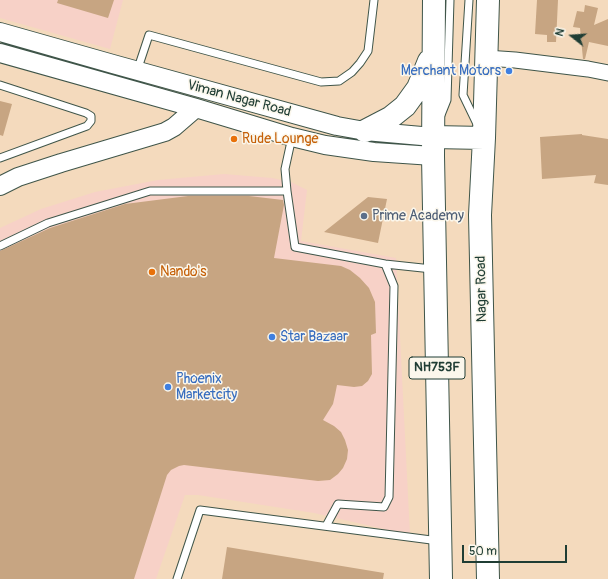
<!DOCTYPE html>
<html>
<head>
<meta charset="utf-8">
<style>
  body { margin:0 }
  #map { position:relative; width:608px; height:579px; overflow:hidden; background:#f4dabd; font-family:Pangolin,sans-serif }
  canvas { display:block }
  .north { position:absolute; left:552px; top:16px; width:40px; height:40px; -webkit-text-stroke:3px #fbf7ec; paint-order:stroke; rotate:287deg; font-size:11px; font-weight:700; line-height:16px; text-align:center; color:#1f3d34 }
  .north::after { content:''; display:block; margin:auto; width:14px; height:18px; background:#1f3d34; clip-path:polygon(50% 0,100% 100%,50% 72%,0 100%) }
  .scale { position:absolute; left:462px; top:545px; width:105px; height:18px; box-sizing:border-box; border:2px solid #1f3d34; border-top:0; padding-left:5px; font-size:12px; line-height:14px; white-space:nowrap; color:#1f3d34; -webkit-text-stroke:3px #fbf7ec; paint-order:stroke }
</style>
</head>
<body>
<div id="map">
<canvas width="608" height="579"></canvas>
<div class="north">N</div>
<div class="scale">50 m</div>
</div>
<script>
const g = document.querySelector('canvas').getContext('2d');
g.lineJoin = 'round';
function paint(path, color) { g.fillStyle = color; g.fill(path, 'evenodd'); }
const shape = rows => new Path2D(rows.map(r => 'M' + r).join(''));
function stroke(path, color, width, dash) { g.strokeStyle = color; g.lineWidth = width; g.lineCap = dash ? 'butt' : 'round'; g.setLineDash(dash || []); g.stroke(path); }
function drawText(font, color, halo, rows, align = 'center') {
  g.font = font + ' Pangolin,sans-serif'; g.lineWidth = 3; g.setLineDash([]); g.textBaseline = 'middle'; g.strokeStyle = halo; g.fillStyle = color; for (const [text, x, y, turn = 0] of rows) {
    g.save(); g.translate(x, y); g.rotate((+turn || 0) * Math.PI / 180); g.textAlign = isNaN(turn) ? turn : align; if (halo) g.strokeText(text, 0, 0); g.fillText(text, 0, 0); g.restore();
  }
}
paint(shape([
  [0,0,123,0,110,49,0,18],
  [224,174,272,178,291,182,307,190,301,241,396,258,410,535,314,513,198,495,185,495,156,579,0,579,0,228,41,209,95,192,158,180]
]), '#f7d1c7');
paint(shape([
  [58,0,114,0,108,18,57,3],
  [537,0,558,0,556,42,547,42,547,35,535,34],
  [585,5,598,8,594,25,608,19,608,46,589,42,585,59,583,59,580,28,573,27,577,11,584,12],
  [0,101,12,104,3,136,0,135],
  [582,134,582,135,608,139,608,185,594,183,596,175,542,179,540,137],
  [188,196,249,196,283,200,284,205,274,258,341,266,350,270,360,278,369,288,375,302,376,333,371,335,372,374,368,381,362,386,354,387,337,385,335,395,333,404,323,420,334,426,341,432,345,440,348,450,347,459,343,468,338,474,330,480,318,481,184,465,179,466,171,470,167,475,134,579,0,579,0,251,50,228,125,204],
  [368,197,387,199,378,243,324,232],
  [227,547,384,573,383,579,222,579]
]), '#c7a582');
const service = shape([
  [469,0,463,95,477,124],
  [137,71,149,35,321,82,339,81,352,72,360,63,368,51,374,0],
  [0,85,86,113,91,116,91,121,87,126,0,158],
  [441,115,447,100,450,0],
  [292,137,285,169,287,191,295,247,385,264,394,286,389,497,384,507,338,504,326,526],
  [0,246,48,223,150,191,287,191],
  [385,264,432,269],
  [177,579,200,510,439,541]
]);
const minor = shape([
  [486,58,515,60,588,69,608,73]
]);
const tertiary = shape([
  [0,32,113,64,337,126,365,131,433,137],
  [0,53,196,108,292,137,325,145,374,152,433,156],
  [0,186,18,177,61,163,165,132,174,127,196,108]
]);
const trunk = shape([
  [434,0,433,156,441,579],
  [488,0,484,138,480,215,488,579],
  [365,131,390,118,405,106,418,88,429,61],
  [433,137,484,138]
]);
stroke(service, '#3f5549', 9);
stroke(minor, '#3f5549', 17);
stroke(tertiary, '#3f5549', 20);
stroke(trunk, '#3f5549', 24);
stroke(service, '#fff', 7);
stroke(minor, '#fff', 15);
stroke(tertiary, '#fff', 18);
stroke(trunk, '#fff', 22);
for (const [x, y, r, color] of [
  [509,71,4,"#3f7fe0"],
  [234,139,4,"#e8710a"],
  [364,216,4,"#5c6f8a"],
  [152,272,4,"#e8710a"],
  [272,337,4,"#3f7fe0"],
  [168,387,4,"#3f7fe0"]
]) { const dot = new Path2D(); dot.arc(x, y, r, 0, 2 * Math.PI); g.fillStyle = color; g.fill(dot); stroke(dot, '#fbf7ec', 1.5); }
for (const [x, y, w] of [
  [437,368,56]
]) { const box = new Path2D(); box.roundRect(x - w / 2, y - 11, w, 22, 3); g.fillStyle = '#fbf7ec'; g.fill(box); stroke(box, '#1f3d34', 1); }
drawText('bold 13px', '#1f3d34', null, [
  ["NH753F",437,368]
]);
drawText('14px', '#366cbe', '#fbf7ec', [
  ["Merchant Motors",501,71,"right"],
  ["Star Bazaar",280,337],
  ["Phoenix",176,379],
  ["Marketcity",176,395]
], 'left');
drawText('14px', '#1f3d34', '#fbf7ec', [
  ["Viman Nagar Road",239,99,15],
  ["Nagar Road",482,289,-91]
]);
drawText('14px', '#c56008', '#fbf7ec', [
  ["Rude Lounge",242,139],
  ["Nando's",160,272]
], 'left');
drawText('14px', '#4e5e75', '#fbf7ec', [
  ["Prime Academy",372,216]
], 'left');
</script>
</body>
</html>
